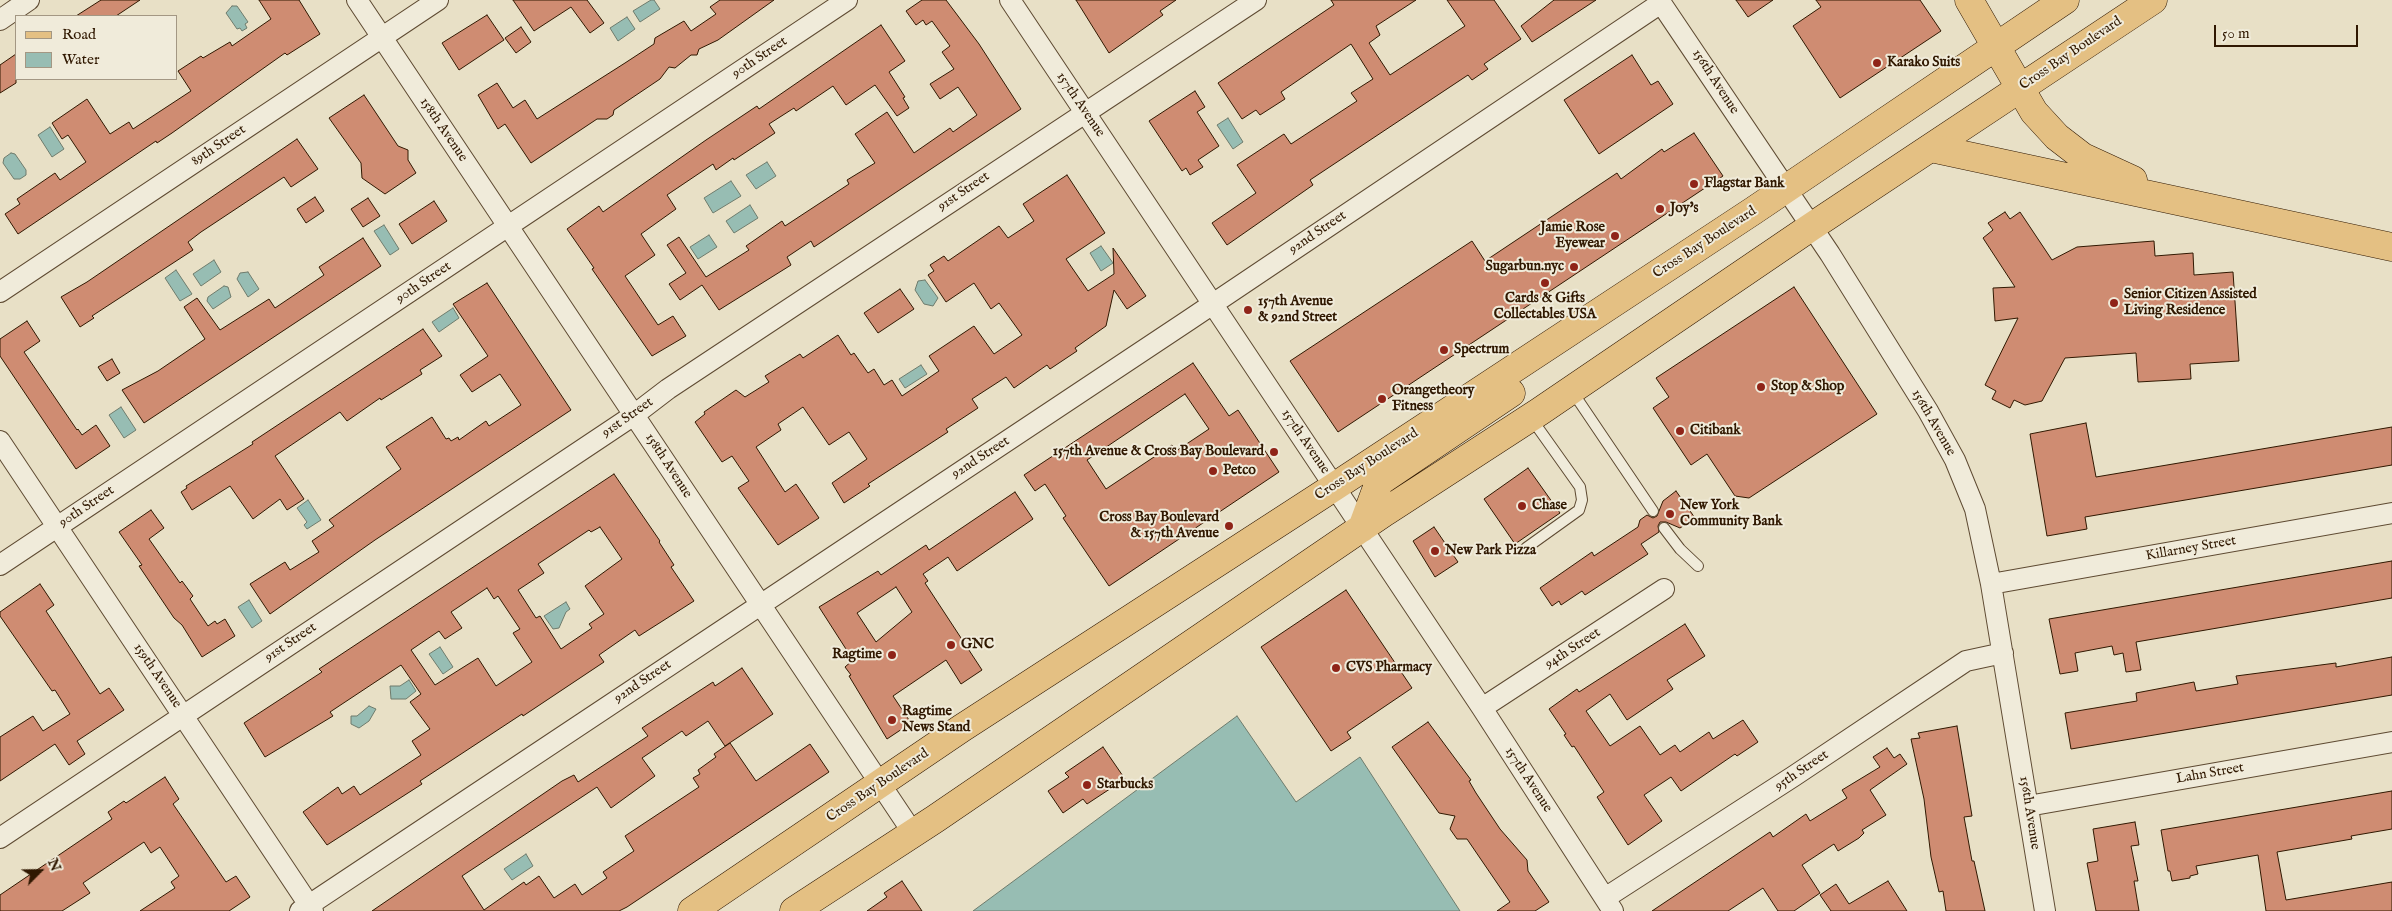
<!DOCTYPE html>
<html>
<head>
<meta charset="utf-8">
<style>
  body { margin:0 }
  #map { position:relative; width:2392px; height:911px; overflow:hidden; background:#e8e0c6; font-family:"IM FELL English",serif }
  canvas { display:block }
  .legend { position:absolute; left:15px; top:15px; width:162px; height:65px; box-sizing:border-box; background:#f0ebda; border:1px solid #a39783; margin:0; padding:6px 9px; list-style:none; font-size:15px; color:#301801 }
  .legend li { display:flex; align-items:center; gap:10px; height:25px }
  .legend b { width:25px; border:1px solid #a39783 }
  .north { position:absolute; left:15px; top:846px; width:50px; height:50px; -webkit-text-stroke:4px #f0ebda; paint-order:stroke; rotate:67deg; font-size:14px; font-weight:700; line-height:20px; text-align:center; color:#301801 }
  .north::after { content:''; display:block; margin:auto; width:18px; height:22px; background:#301801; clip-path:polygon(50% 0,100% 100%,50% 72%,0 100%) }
  .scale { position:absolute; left:2214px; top:25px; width:144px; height:22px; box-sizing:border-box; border:2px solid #301801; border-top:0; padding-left:6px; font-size:15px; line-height:18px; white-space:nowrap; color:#301801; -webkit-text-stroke:4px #f0ebda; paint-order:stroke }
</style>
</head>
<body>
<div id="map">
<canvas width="2392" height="911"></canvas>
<ul class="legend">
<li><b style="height:6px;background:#e4c083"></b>Road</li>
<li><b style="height:14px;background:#97bdb3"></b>Water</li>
</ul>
<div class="north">N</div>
<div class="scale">50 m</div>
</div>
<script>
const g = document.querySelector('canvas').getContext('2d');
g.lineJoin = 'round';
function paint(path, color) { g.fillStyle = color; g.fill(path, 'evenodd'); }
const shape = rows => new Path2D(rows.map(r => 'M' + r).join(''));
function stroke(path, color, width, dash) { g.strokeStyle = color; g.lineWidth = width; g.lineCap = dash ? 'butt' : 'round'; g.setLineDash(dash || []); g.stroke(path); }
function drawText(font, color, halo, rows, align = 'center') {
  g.font = font + ' "IM FELL English",serif'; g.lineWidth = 4; g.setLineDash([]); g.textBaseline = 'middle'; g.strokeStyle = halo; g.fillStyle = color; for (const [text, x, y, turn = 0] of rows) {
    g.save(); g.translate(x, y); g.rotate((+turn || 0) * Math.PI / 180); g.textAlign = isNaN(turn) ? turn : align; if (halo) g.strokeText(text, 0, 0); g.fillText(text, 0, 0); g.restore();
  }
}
const water = shape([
  [651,0,654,0,660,9,640,22,633,11,651,0],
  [232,6,237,6,248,22,245,24,247,28,242,31,240,28,237,29,226,13,232,6],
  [627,17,635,29,618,41,610,28,627,17],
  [1228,118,1243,142,1233,149,1217,125,1228,118],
  [50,127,64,149,52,157,38,135,50,127],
  [11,153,15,154,26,170,26,175,20,179,14,179,3,163,4,158,11,153],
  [767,162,776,176,756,189,746,175,767,162],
  [731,181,741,196,713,213,704,198,731,181],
  [750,205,758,218,734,233,726,221,750,205],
  [384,225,399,249,390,255,374,231,384,225],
  [709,235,717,247,698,259,690,247,709,235],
  [1101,246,1113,263,1101,271,1090,253,1101,246],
  [214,260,221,272,201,286,193,274,214,260],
  [176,270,192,294,180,301,165,278,176,270],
  [248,272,259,289,248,297,237,279,240,273,248,272],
  [925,280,938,298,933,306,924,304,915,290,918,281,925,280],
  [224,286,228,287,231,297,213,309,207,301,208,297,224,286],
  [453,308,459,318,439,332,432,322,453,308],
  [921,365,927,374,905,388,899,379,921,365],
  [121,407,136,430,124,438,109,415,121,407],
  [308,500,321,520,307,529,304,525,307,522,297,508,308,500],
  [249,600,262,621,252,628,238,607,249,600],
  [566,602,570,609,566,612,559,628,553,629,544,616,566,602],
  [440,647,453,667,443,674,429,654,440,647],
  [409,680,416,691,406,699,391,699,390,686,400,686,409,680],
  [369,706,376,709,369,721,359,728,351,724,351,716,357,716,369,706],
  [1237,716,1296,802,1360,757,1460,911,973,911,1237,716],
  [526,854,533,866,512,880,504,869,526,854]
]);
paint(water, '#97bdb3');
stroke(water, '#6e7b6c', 1);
const building = shape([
  [101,0,140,0,116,16,76,16,101,0],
  [259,0,299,0,320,34,287,55,285,53,172,133,157,143,156,141,18,234,5,214,20,204,17,199,55,173,60,180,86,162,68,135,62,139,52,123,87,99,110,134,129,122,133,129,191,91,178,71,201,56,203,58,230,42,232,46,271,19,259,0],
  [513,0,587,0,604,23,590,33,571,7,534,31,513,0],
  [720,0,774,0,718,40,699,49,697,55,691,55,675,68,669,67,660,79,614,110,613,115,607,119,597,119,531,163,505,124,498,129,478,95,497,83,513,108,525,100,537,119,625,63,654,44,655,38,684,21,691,31,716,14,710,7,720,0],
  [922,0,946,0,979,44,1021,109,814,247,811,241,787,257,791,265,719,310,702,285,680,300,669,284,686,273,667,245,679,237,706,277,749,250,746,246,782,221,785,226,849,184,847,180,875,163,855,134,887,112,914,153,950,128,953,132,977,115,958,87,940,99,930,84,954,69,942,52,950,46,932,21,926,25,923,20,916,25,906,11,922,0],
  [1076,0,1176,0,1160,11,1163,15,1109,53,1076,0],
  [1331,0,1416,0,1376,26,1380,35,1369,43,1390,75,1465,26,1447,0,1494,0,1521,39,1484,64,1488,69,1472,80,1468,75,1310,180,1313,185,1227,245,1212,223,1256,193,1237,165,1284,134,1291,144,1357,101,1351,93,1373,79,1351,44,1281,92,1285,99,1260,115,1256,110,1242,119,1218,83,1334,5,1331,0],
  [1554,0,1596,0,1532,42,1521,26,1554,0],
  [1736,0,1773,0,1748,17,1736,0],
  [1816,0,1920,0,1941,31,1840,98,1793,26,1821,7,1816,0],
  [487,15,504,40,459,70,442,43,487,15],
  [881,25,905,61,889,72,905,97,903,98,909,108,897,116,875,85,846,105,833,86,796,111,794,108,769,124,775,133,734,160,733,158,716,170,713,164,667,195,676,209,641,234,655,255,625,276,658,325,673,316,686,336,652,356,592,269,594,268,567,229,599,206,603,212,706,140,757,106,759,109,881,25],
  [521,27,531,42,516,53,505,38,521,27],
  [16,54,16,83,0,93,0,65,16,54],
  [1632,55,1651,85,1658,81,1673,104,1599,154,1564,100,1632,55],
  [1195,91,1205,107,1197,112,1219,146,1198,160,1203,167,1190,175,1186,168,1182,171,1149,121,1195,91],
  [364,95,398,146,408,150,408,160,416,173,385,194,362,178,361,163,329,118,364,95],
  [1694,133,1723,176,1338,432,1290,361,1472,241,1485,261,1617,173,1621,179,1662,149,1664,152,1694,133],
  [297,139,318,169,291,187,284,177,201,232,188,242,193,250,92,316,94,318,80,327,61,297,87,282,297,139],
  [1067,175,1105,233,1066,259,1088,291,1114,274,1113,248,1146,296,1127,309,1114,290,1106,326,1075,348,1077,351,1050,369,1047,365,1014,388,1006,377,972,399,978,408,946,429,948,432,868,484,870,486,844,503,832,483,867,459,849,432,829,445,803,407,778,424,781,430,756,447,785,492,796,484,819,518,778,545,738,488,749,481,732,456,722,462,695,422,705,414,704,412,736,390,745,397,769,382,765,376,800,354,803,358,838,335,851,355,854,353,868,373,874,369,884,385,892,380,902,396,939,371,929,356,974,326,994,354,1022,335,999,303,991,309,974,283,946,302,928,275,934,271,930,265,944,256,948,261,999,226,1008,238,1034,221,1023,204,1067,175],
  [315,197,324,211,306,223,297,209,315,197],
  [368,198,380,216,363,227,351,209,368,198],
  [434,201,447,221,412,244,399,224,434,201],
  [2005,212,2010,219,2020,212,2052,260,2077,247,2154,241,2155,256,2193,253,2194,275,2233,272,2239,361,2190,364,2191,379,2138,382,2136,353,2065,358,2042,401,2025,405,2014,400,2010,408,1992,399,1996,391,1985,385,2018,318,1995,321,1993,288,2015,287,1983,238,1993,230,1988,223,2005,212],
  [363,238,381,266,144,423,122,390,158,371,205,339,184,307,197,298,220,330,269,299,275,308,324,275,319,267,363,238],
  [487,283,571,410,375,540,270,614,250,584,285,562,290,570,319,552,312,541,334,526,329,520,401,469,386,447,432,417,446,439,449,438,451,441,458,437,459,440,486,421,489,426,521,405,500,374,472,392,460,375,488,356,453,304,487,283],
  [1794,287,1877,414,1749,498,1735,496,1707,454,1691,465,1653,408,1669,397,1656,378,1794,287],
  [900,289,914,309,878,333,864,313,900,289],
  [27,321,40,341,24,352,77,430,78,429,82,435,96,425,110,446,76,469,0,356,0,339,27,321],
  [423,329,442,356,420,370,422,374,381,400,380,398,347,421,340,412,275,456,304,499,287,510,280,499,253,519,230,486,192,510,181,492,187,488,186,486,253,444,252,442,423,329],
  [112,359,120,373,107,381,98,367,112,359],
  [1193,363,1229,416,1238,410,1279,472,1109,586,1063,518,1066,516,1045,484,1035,491,1024,475,1193,363],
  [1185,394,1209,429,1176,451,1172,445,1106,489,1087,460,1185,394],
  [2086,423,2096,477,2392,427,2392,465,2085,517,2087,529,2047,536,2030,434,2086,423],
  [1528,468,1560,513,1515,544,1484,499,1528,468],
  [614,474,660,541,659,542,674,565,671,567,694,601,639,636,635,630,599,655,604,662,523,716,522,714,420,781,422,784,327,845,303,812,338,787,342,794,354,786,360,795,421,755,412,741,430,729,410,702,421,694,401,665,330,712,333,716,265,757,244,723,322,672,319,669,614,474],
  [600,527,622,559,585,586,604,614,589,624,592,628,561,649,540,616,536,618,518,590,544,573,538,564,589,530,591,532,600,527],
  [487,588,494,599,498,596,520,629,513,633,532,662,496,686,478,658,435,685,411,650,439,631,445,639,462,628,451,612,487,588],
  [1676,491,1695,518,1680,528,1666,522,1660,522,1658,526,1659,532,1641,544,1648,554,1585,595,1582,591,1561,605,1559,601,1552,606,1540,588,1592,552,1594,556,1638,527,1640,520,1647,515,1653,518,1657,516,1663,501,1676,491],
  [1015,492,1033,519,957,571,948,557,923,574,928,581,925,583,982,670,961,684,946,660,893,696,911,723,887,739,849,676,851,675,845,667,853,660,819,607,878,571,881,575,926,545,929,550,1015,492],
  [896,587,912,612,876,642,857,613,896,587],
  [151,510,164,528,149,539,180,583,182,581,193,596,190,599,208,626,215,621,217,624,225,619,235,636,202,657,182,625,174,618,139,566,142,565,119,532,151,510],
  [1434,527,1458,562,1435,577,1413,541,1434,527],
  [2392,561,2392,598,2136,642,2141,670,2126,672,2123,653,2114,655,2112,646,2075,653,2078,671,2060,674,2049,619,2392,561],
  [40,584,54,605,46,611,76,657,100,694,109,688,124,710,77,741,85,754,69,765,55,744,0,781,0,737,33,716,43,731,70,714,55,690,52,691,0,616,0,612,40,584],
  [1346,590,1412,688,1347,732,1351,738,1331,751,1261,647,1346,590],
  [1685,624,1705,656,1667,680,1673,689,1627,720,1610,694,1586,711,1610,746,1640,726,1660,755,1675,745,1680,752,1709,732,1713,739,1743,720,1758,742,1737,756,1735,754,1681,791,1671,777,1644,795,1662,821,1628,845,1597,797,1604,792,1574,746,1572,747,1564,735,1566,734,1549,709,1577,689,1579,692,1685,624],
  [2392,657,2392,695,2071,749,2065,713,2137,701,2136,693,2194,682,2196,691,2238,684,2236,676,2336,663,2336,667,2392,657],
  [742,668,773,714,725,746,708,721,686,736,682,731,642,758,655,776,611,808,597,787,462,876,484,910,524,882,526,885,539,876,554,898,575,884,582,895,607,878,603,872,634,851,625,836,699,787,693,778,700,774,698,770,716,757,714,754,730,743,756,781,810,744,829,772,627,907,619,911,372,911,562,781,574,775,578,782,648,736,642,728,713,682,715,686,742,668],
  [1428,722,1471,780,1469,781,1476,793,1500,829,1527,860,1528,871,1549,902,1535,911,1497,911,1510,902,1467,839,1457,839,1450,829,1455,816,1439,813,1392,747,1428,722],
  [1957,726,1972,816,1964,817,1972,861,1974,861,1985,911,1946,911,1943,891,1939,892,1931,857,1924,799,1911,739,1920,738,1918,733,1957,726],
  [1103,747,1125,779,1087,804,1083,799,1063,813,1048,791,1069,777,1065,773,1103,747],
  [1887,748,1894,758,1900,754,1907,764,1870,790,1886,815,1862,830,1864,833,1859,838,1838,851,1834,844,1802,865,1820,893,1794,911,1778,911,1763,888,1728,911,1652,911,1770,832,1773,837,1806,814,1810,821,1847,798,1842,790,1880,767,1873,757,1887,748],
  [165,777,179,799,173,804,226,882,236,876,250,897,229,911,140,911,175,888,171,882,179,876,160,847,151,853,144,842,83,883,90,893,62,911,0,911,0,895,112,819,108,812,124,801,126,803,165,777],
  [2392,791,2392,829,2351,836,2352,839,2277,852,2286,900,2392,882,2392,911,2266,911,2258,855,2196,866,2198,874,2190,876,2190,878,2172,881,2170,871,2168,871,2161,830,2392,791],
  [2135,822,2139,845,2131,846,2138,881,2134,881,2139,911,2096,911,2087,863,2098,861,2093,829,2135,822],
  [902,881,922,911,867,911,887,897,884,893,902,881],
  [1888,881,1907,911,1831,911,1820,895,1836,884,1849,904,1888,881]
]);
paint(building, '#cf8c72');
stroke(building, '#301801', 1);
const lane = shape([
  [1572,391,1653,511],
  [1664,528,1680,549,1698,566],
  [1526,548,1579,510,1582,500,1580,487,1531,418]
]);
const street = shape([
  [357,0,913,833],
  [1010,0,1482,708,1613,911],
  [1659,0,1830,254,1928,411,1955,460,1975,509,1991,584,2045,911],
  [0,20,29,0],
  [0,292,438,0],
  [0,441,313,911],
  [0,565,847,0],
  [1991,584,2392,513],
  [1482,708,1664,589],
  [2028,806,2392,742],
  [0,838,634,415,668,389,1256,0],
  [1605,898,1794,776,1966,661,2003,653],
  [300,911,1189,320,1661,3]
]);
const primary = shape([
  [1969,0,2020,88],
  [1362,528,1379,482,1511,393],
  [692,911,962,728,1334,487,1753,211,2065,0],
  [794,911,935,819,1385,512,1539,412,1811,227,2153,0]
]);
const highway = shape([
  [2020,88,2034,112,2057,137,2083,157,2133,180],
  [1931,148,2392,247]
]);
stroke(lane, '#5e4a32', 12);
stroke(street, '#5e4a32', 22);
stroke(primary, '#301801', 29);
stroke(highway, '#301801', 29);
stroke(lane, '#f0ebda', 10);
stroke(street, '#f0ebda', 20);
stroke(primary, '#e4c083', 28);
stroke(highway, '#e4c083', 28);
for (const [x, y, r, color] of [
  [1877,63,5,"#8f2418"],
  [1694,184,5,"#8f2418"],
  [1660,209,5,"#8f2418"],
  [1615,236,5,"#8f2418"],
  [1574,267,5,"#8f2418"],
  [1545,283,5,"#8f2418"],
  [2114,303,5,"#8f2418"],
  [1248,310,5,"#8f2418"],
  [1444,350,5,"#8f2418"],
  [1761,387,5,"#8f2418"],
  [1382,399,5,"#8f2418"],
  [1680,431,5,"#8f2418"],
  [1274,452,5,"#8f2418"],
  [1213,471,5,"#8f2418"],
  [1522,506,5,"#8f2418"],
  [1670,514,5,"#8f2418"],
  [1229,526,5,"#8f2418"],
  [1435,551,5,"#8f2418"],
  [951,645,5,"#8f2418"],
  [892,655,5,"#8f2418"],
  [1336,668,5,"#8f2418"],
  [892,720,5,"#8f2418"],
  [1087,785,5,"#8f2418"]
]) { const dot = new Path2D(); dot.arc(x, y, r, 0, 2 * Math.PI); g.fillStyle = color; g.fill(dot); stroke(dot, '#f0ebda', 2); }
drawText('14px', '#301801', '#f0ebda', [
  ["Cross Bay Boulevard",2071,54,-34],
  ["90th Street",760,58,-34],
  ["156th Avenue",1715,82,57],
  ["157th Avenue",1080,105,56],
  ["158th Avenue",443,130,56],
  ["89th Street",219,146,-34],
  ["91st Street",964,192,-34],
  ["92nd Street",1318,233,-34],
  ["Cross Bay Boulevard",1705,243,-33],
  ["90th Street",424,283,-34],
  ["91st Street",628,418,-35],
  ["156th Avenue",1933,423,60],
  ["157th Avenue",1305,442,56],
  ["92nd Street",981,458,-33],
  ["Cross Bay Boulevard",1367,465,-33],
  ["158th Avenue",668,466,57],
  ["90th Street",87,507,-34],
  ["Killarney Street",2191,549,-10],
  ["91st Street",291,643,-34],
  ["94th Street",1573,649,-33],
  ["159th Avenue",157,676,56],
  ["92nd Street",643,682,-34],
  ["95th Street",1802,771,-34],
  ["Lahn Street",2210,774,-10],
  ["157th Avenue",1528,780,57],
  ["Cross Bay Boulevard",878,786,-34],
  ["156th Avenue",2029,813,81]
]);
drawText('bold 14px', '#301801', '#f0ebda', [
  ["Karako Suits",1887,63],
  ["Flagstar Bank",1704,184],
  ["Joy's",1670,209],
  ["Jamie Rose",1605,228,"right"],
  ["Eyewear",1605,244,"right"],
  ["Sugarbun.nyc",1564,267,"right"],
  ["Senior Citizen Assisted",2124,295],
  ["Living Residence",2124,311],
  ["Cards & Gifts",1545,299,"center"],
  ["Collectables USA",1545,315,"center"],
  ["157th Avenue",1258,302],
  ["& 92nd Street",1258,318],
  ["Spectrum",1454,350],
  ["Stop & Shop",1771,387],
  ["Orangetheory",1392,391],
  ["Fitness",1392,407],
  ["Citibank",1690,431],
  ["157th Avenue & Cross Bay Boulevard",1264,452,"right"],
  ["Petco",1223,471],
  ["Chase",1532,506],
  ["New York",1680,506],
  ["Community Bank",1680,522],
  ["Cross Bay Boulevard",1219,518,"right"],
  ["& 157th Avenue",1219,534,"right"],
  ["New Park Pizza",1445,551],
  ["GNC",961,645],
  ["Ragtime",882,655,"right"],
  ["CVS Pharmacy",1346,668],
  ["Ragtime",902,712],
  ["News Stand",902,728],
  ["Starbucks",1097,785]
], 'left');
</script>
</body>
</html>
